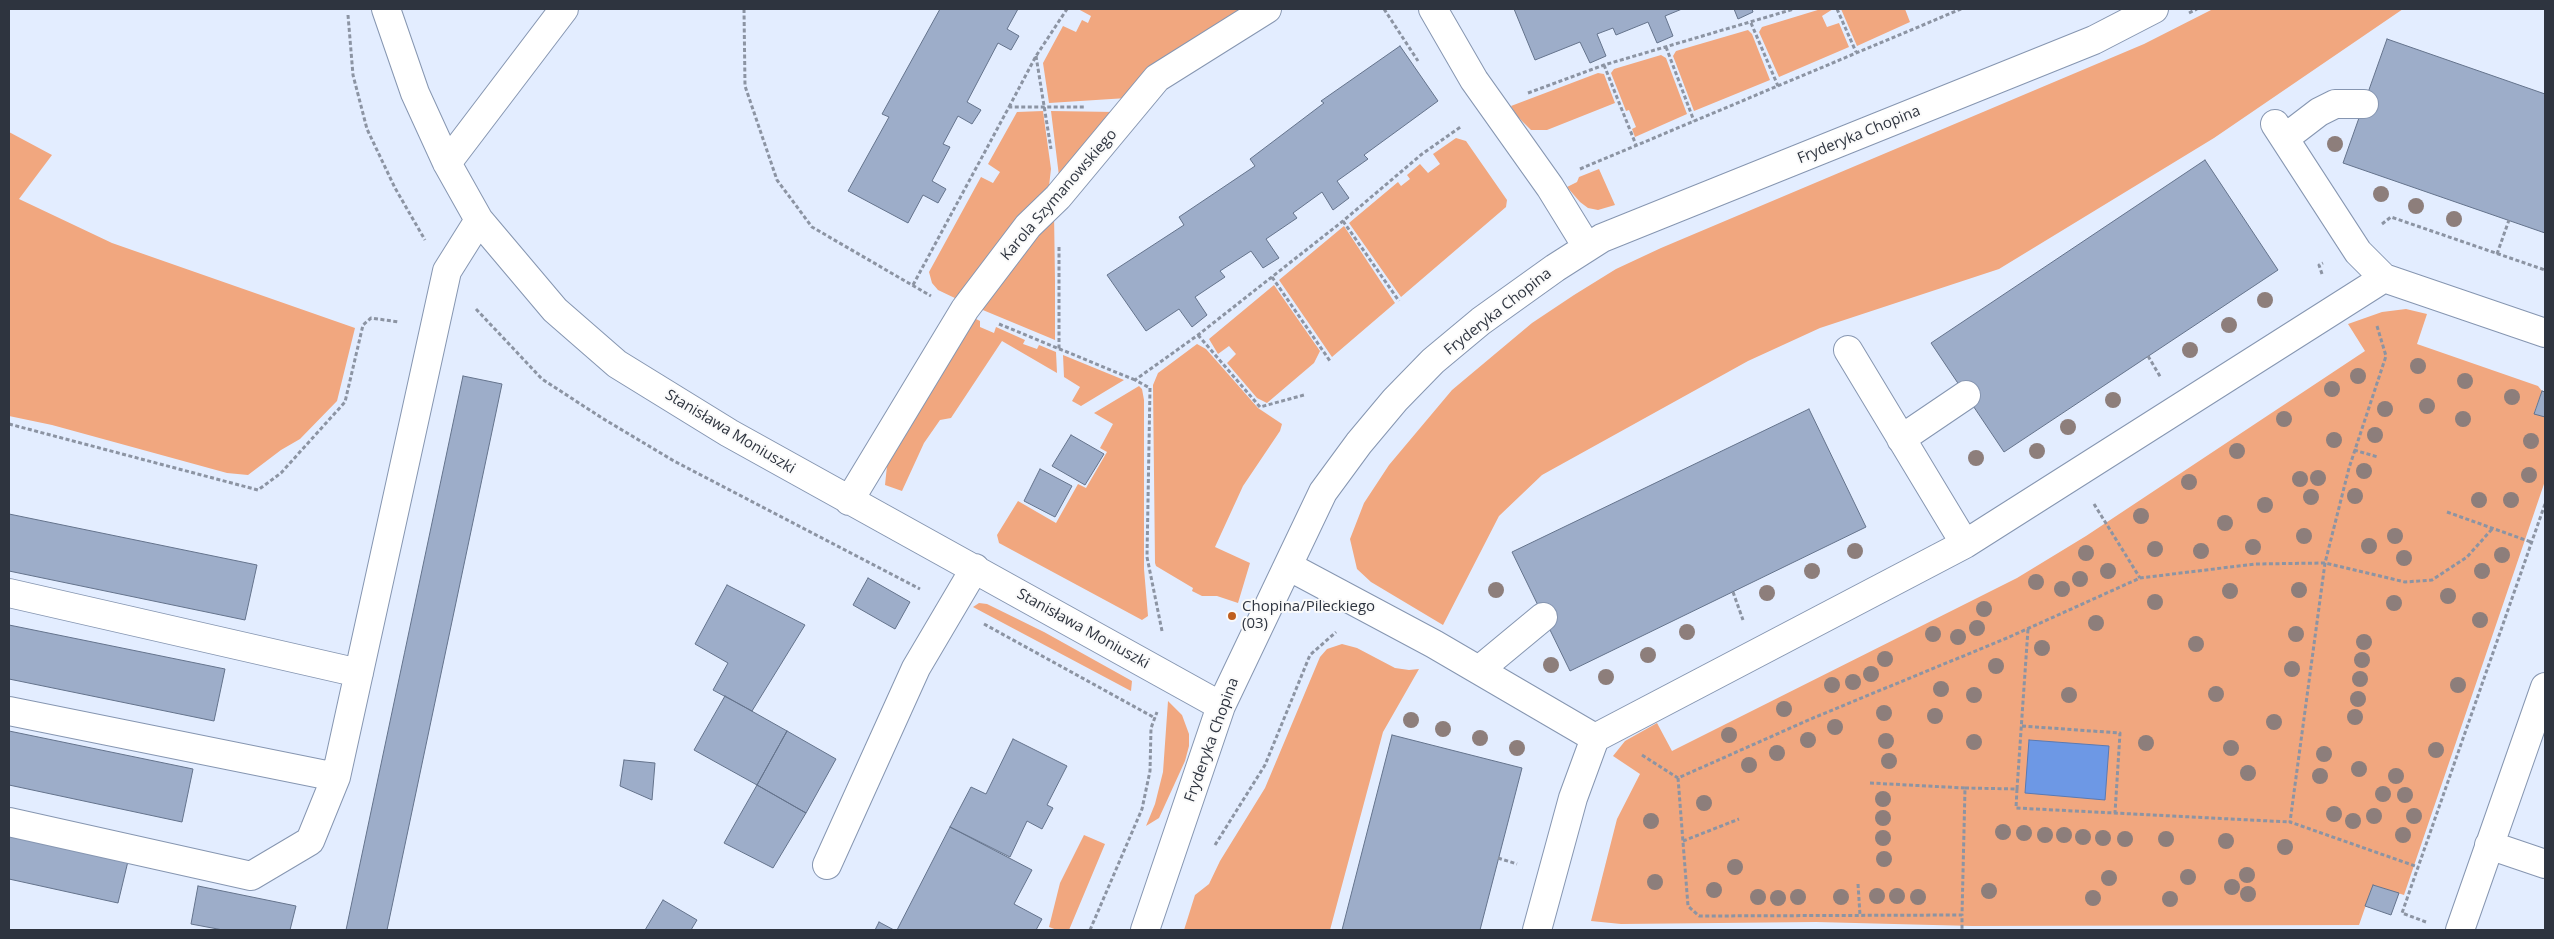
<!DOCTYPE html>
<html>
<head>
<meta charset="utf-8">
<style>
  body { margin:0 }
  #map { position:relative; width:2554px; height:939px; overflow:hidden; background:#e3edff; font-family:"Open Sans",sans-serif }
  canvas { display:block }
  .frame { position:absolute; inset:0; border:10px solid #2e343f; pointer-events:none }
</style>
</head>
<body>
<div id="map">
<canvas width="2554" height="939"></canvas>
<div class="frame"></div>
</div>
<script>
const g = document.querySelector('canvas').getContext('2d');
g.lineJoin = 'round';
function paint(path, color) { g.fillStyle = color; g.fill(path, 'evenodd'); }
const shape = rows => new Path2D(rows.map(r => 'M' + r).join(''));
function stroke(path, color, width, dash) { g.strokeStyle = color; g.lineWidth = width; g.lineCap = dash ? 'butt' : 'round'; g.setLineDash(dash || []); g.stroke(path); }
function drawText(font, color, halo, rows, align = 'center') {
  g.font = font + ' "Open Sans",sans-serif'; g.lineWidth = 4; g.setLineDash([]); g.textBaseline = 'middle'; g.strokeStyle = halo; g.fillStyle = color; for (const [text, x, y, turn = 0] of rows) {
    g.save(); g.translate(x, y); g.rotate((+turn || 0) * Math.PI / 180); g.textAlign = isNaN(turn) ? turn : align; if (halo) g.strokeText(text, 0, 0); g.fillText(text, 0, 0); g.restore();
  }
}
paint(shape([
  [1078,9,1243,9,1178,48,1161,62,1127,98,1049,103,1043,63,1063,26,1076,32,1082,20,1088,23,1091,16],
  [1821,9,1833,9,1822,16,1827,27,1839,23,1849,47,1779,77,1759,32,1762,27],
  [1841,9,1905,9,1910,22,1857,46],
  [2213,9,2403,9,2214,138,1999,269,1820,328,1748,361,1542,475,1499,516,1443,625,1371,582,1357,569,1350,539,1364,503,1389,465,1452,390,1532,323,1574,295,1616,269,1661,248,2144,44],
  [1748,30,1752,34,1770,80,1694,111,1673,56,1676,51],
  [1661,55,1666,58,1687,114,1635,137,1632,129,1636,127,1629,110,1626,111,1611,73,1614,69],
  [1598,73,1604,74,1615,103,1547,130,1531,130,1517,116,1511,106],
  [1043,111,1051,169,1049,186,1011,231,959,300,938,290,932,283,929,272,981,177,993,183,1000,172,988,164,1017,112],
  [1051,111,1115,112,1059,176],
  [9,132,52,155,19,199,112,243,355,328,337,401,300,439,281,450,248,475,227,473,52,425,9,416],
  [1456,138,1466,141,1507,200,1506,207,1401,297,1349,223,1398,182,1401,186,1410,179,1407,175,1420,164,1428,173,1440,164,1433,154],
  [1599,169,1615,205,1598,210,1588,208,1580,202,1567,187,1577,182,1579,177],
  [1054,212,1055,281,1055,340,978,308],
  [1344,226,1395,303,1332,357,1279,280],
  [1274,285,1320,351,1314,363,1267,403,1257,398,1227,363,1236,354,1229,346,1218,354,1209,339],
  [2406,309,2427,314,2417,344,2538,386,2542,391,2534,413,2545,417,2545,481,2404,895,2373,885,2359,925,1972,926,1816,922,1621,924,1591,921,1617,819,1640,774,1613,756,1625,741,1657,723,1672,751,2017,578,2086,536,2365,351,2348,324,2382,312],
  [972,317,980,321,980,327,994,333,996,327,1025,340,1023,344,1037,349,1039,345,1056,352,1057,373,1002,341,951,418,940,420,924,443,902,491,885,485,888,456],
  [1197,344,1206,349,1258,408,1282,424,1280,431,1243,486,1215,547,1250,563,1238,603,1217,596,1202,596,1192,591,1193,588,1156,566,1155,563,1153,385,1158,373],
  [1063,355,1124,380,1081,406,1072,401,1080,387,1064,377],
  [1139,386,1142,389,1144,400,1144,569,1148,616,1142,620,999,543,997,535,1018,501,1056,523,1078,484,1086,488,1107,452,1100,448,1113,424,1094,413],
  [979,603,987,604,1044,632,1132,681,1131,691,973,607],
  [1342,644,1357,648,1395,668,1409,670,1419,669,1383,732,1330,930,1184,930,1195,895,1209,884,1220,861,1265,788,1320,657,1327,649],
  [1168,701,1182,715,1189,734,1189,746,1185,761,1159,818,1146,826,1155,804,1163,772],
  [1084,835,1105,844,1069,930,1057,930,1049,927,1060,883]
]), '#f1a77f');
const water = shape([
  [2029,740,2109,746,2105,800,2025,793,2029,740]
]);
paint(water, '#6d98e5');
stroke(water, '#5a7ab3', 1);
const building = shape([
  [940,9,1018,9,1007,29,1019,36,1011,50,998,43,967,102,981,110,972,124,958,116,943,144,950,147,932,181,946,189,938,203,923,195,908,223,848,191,889,117,882,114,940,9],
  [1514,9,1682,9,1665,16,1673,36,1657,43,1648,22,1616,35,1613,28,1597,34,1606,56,1590,63,1580,42,1535,60,1514,9],
  [1734,9,1752,9,1753,12,1738,19,1734,9],
  [2387,39,2545,94,2545,233,2343,163,2387,39],
  [1400,46,1438,101,1364,155,1368,159,1337,181,1349,198,1333,210,1322,192,1293,213,1297,218,1266,239,1279,258,1263,268,1251,251,1220,271,1225,277,1195,297,1207,315,1192,327,1179,309,1146,331,1107,275,1184,225,1179,217,1255,166,1250,159,1324,103,1321,101,1400,46],
  [2205,160,2278,270,2004,452,1931,343,2205,160],
  [463,376,502,384,387,930,346,930,463,376],
  [2542,391,2545,392,2545,417,2534,414,2542,391],
  [1809,409,1866,527,1570,671,1512,552,1809,409],
  [1071,435,1104,454,1085,485,1052,466,1071,435],
  [1040,469,1072,486,1055,517,1024,501,1040,469],
  [9,514,257,565,245,620,9,571,9,514],
  [868,578,910,602,895,629,853,605,868,578],
  [727,585,805,625,752,711,713,690,728,663,695,644,727,585],
  [9,625,225,669,214,721,9,679,9,625],
  [725,696,787,731,757,785,694,750,725,696],
  [9,731,193,769,182,822,9,785,9,731],
  [787,731,836,759,806,813,757,785,787,731],
  [1392,735,1522,768,1480,930,1342,930,1392,735],
  [1013,739,1067,766,1047,805,1053,808,1042,829,1027,821,1010,857,950,827,971,787,986,794,1013,739],
  [624,760,655,763,652,800,620,786,624,760],
  [757,785,806,813,773,868,724,843,757,785],
  [950,827,1032,870,1014,904,1042,919,1036,930,897,930,950,827],
  [9,831,129,857,118,903,9,879,9,831],
  [2373,885,2399,893,2391,915,2365,906,2373,885],
  [198,886,296,906,290,930,223,930,191,924,198,886],
  [663,900,697,920,691,930,645,930,663,900],
  [879,922,894,930,875,930,879,922]
]);
paint(building, '#9dadc9');
stroke(building, '#64738c', 1);
const minor = shape([
  [386,9,415,93,447,163,479,220,555,310,617,364,729,433,1221,706],
  [1433,9,1474,80,1550,187,1587,247],
  [2275,124,2358,252,2384,278,2545,333],
  [2285,138,2319,112,2335,104,2364,104],
  [447,163,564,9],
  [1848,350,1965,544],
  [1901,439,1966,395],
  [849,501,965,309,1028,226,1058,197,1157,78,1267,9],
  [1288,566,1434,644,1595,738,1965,544,2384,278],
  [9,593,359,673],
  [1479,670,1543,617],
  [9,711,336,777],
  [9,822,251,876,310,841,336,777,447,271,479,220],
  [2489,845,2545,864],
  [827,865,916,668,975,568],
  [1145,930,1221,706,1323,492,1359,443,1395,400,1433,361,1481,321,1555,268,1602,238,2094,40,2154,9],
  [1537,930,1573,798,1595,738],
  [2460,930,2545,687]
]);
stroke(minor, '#8696b1', 30);
stroke(shape([
  [744,9,745,86,777,180,812,227,931,296],
  [1384,9,1418,61],
  [1837,9,1856,52],
  [2189,13,2197,9],
  [348,15,353,75,367,129,395,188,425,240],
  [1751,23,1778,86],
  [1666,47,1694,121],
  [1036,56,1051,149],
  [1604,65,1636,145],
  [1528,93,1604,65,1794,9],
  [1009,107,1036,56,1067,9],
  [1580,169,1961,9],
  [1343,221,1399,301],
  [2382,224,2391,217,2545,270],
  [1059,247,1059,349],
  [2497,254,2509,220],
  [2322,274,2319,265,2323,263],
  [1272,277,1330,361],
  [913,285,1009,107,1085,107],
  [476,309,542,379,602,418,674,461,920,589],
  [999,324,1135,380],
  [2377,326,2386,356,2349,468,2325,563,2290,822,2418,867],
  [1198,335,1260,407,1304,395],
  [2148,356,2161,378],
  [9,424,258,490,281,473,345,402,363,325,371,318,399,322],
  [2354,450,2378,457],
  [2094,504,2140,578],
  [2447,512,2531,542],
  [1733,592,1743,620],
  [984,624,1155,718],
  [1162,631,1147,557,1150,388,1135,380,1198,335,1343,221,1422,154,1462,126],
  [2022,726,2120,733,2115,813],
  [1642,755,1678,778,1813,718,2007,638,2140,578,2255,564,2325,563,2405,582,2432,580,2467,557,2493,528],
  [1678,778,1688,906,1699,916,1962,915,1962,930],
  [1870,783,1965,788,1962,915],
  [1965,788,2017,789,2028,629],
  [2017,789,2016,808,2290,822],
  [1683,841,1739,819],
  [1215,845,1265,765,1310,655,1336,632],
  [1498,858,1517,864],
  [1858,884,1860,915],
  [2426,922,2402,913,2545,504],
  [1090,930,1142,809,1150,771,1151,728,1157,712]
]), '#8c94a3', 3, [4, 2.5]);
stroke(minor, '#fff', 28);
g.fillStyle = '#8d7e7b';
for (const [x, y] of [
  [2335,144],
  [2381,194],
  [2416,206],
  [2454,219],
  [2265,300],
  [2229,325],
  [2190,350],
  [2418,366],
  [2358,376],
  [2465,381],
  [2332,389],
  [2512,397],
  [2113,400],
  [2427,406],
  [2385,409],
  [2284,419],
  [2463,419],
  [2068,427],
  [2375,435],
  [2334,440],
  [2531,441],
  [2037,451],
  [2237,451],
  [1976,458],
  [2364,471],
  [2529,475],
  [2318,478],
  [2300,479],
  [2189,482],
  [2355,496],
  [2311,497],
  [2479,500],
  [2511,500],
  [2265,505],
  [2141,516],
  [2225,523],
  [2304,536],
  [2395,536],
  [2369,546],
  [2253,547],
  [2155,549],
  [1855,551],
  [2201,551],
  [2086,553],
  [2502,555],
  [2404,558],
  [1812,571],
  [2108,571],
  [2482,571],
  [2080,579],
  [2036,582],
  [2062,589],
  [1496,590],
  [2299,590],
  [2230,591],
  [1767,593],
  [2448,596],
  [2155,602],
  [2394,603],
  [1984,609],
  [2480,620],
  [2096,623],
  [1977,628],
  [1687,632],
  [1933,634],
  [2296,634],
  [1958,637],
  [2364,642],
  [2196,644],
  [2042,648],
  [1648,655],
  [1885,659],
  [2362,660],
  [1551,665],
  [1996,666],
  [2292,669],
  [1871,674],
  [1606,677],
  [2360,679],
  [1853,682],
  [1832,685],
  [2458,685],
  [1941,689],
  [2216,694],
  [1974,695],
  [2069,695],
  [2358,699],
  [1784,709],
  [1884,713],
  [1935,716],
  [2355,717],
  [1411,720],
  [2274,722],
  [1835,727],
  [1443,729],
  [1729,735],
  [1480,738],
  [1808,740],
  [1886,741],
  [1974,742],
  [2146,743],
  [1517,748],
  [2231,748],
  [2436,750],
  [1777,753],
  [2324,754],
  [1889,761],
  [1749,765],
  [2359,769],
  [2248,773],
  [2320,776],
  [2396,776],
  [2383,794],
  [2405,795],
  [1883,799],
  [1704,803],
  [2334,814],
  [2374,816],
  [2414,816],
  [1883,818],
  [1651,821],
  [2353,821],
  [2003,832],
  [2024,833],
  [2045,835],
  [2064,835],
  [2403,835],
  [2083,837],
  [1883,838],
  [2103,838],
  [2125,839],
  [2166,839],
  [2226,841],
  [2285,847],
  [1884,859],
  [1735,867],
  [2247,875],
  [2188,877],
  [2109,878],
  [1655,882],
  [2232,887],
  [1714,890],
  [1989,891],
  [2248,894],
  [1877,896],
  [1897,896],
  [1758,897],
  [1798,897],
  [1841,897],
  [1918,897],
  [1778,898],
  [2093,898],
  [2170,899]
]) { g.beginPath(); g.arc(x, y, 8, 0, 2 * Math.PI); g.fill(); }
for (const [x, y, r, color] of [
  [1232,616,5,"#bf5e1e"]
]) { const dot = new Path2D(); dot.arc(x, y, r, 0, 2 * Math.PI); g.fillStyle = color; g.fill(dot); stroke(dot, '#fafafa', 2); }
drawText('15px', '#2e343f', '#fafafa', [
  ["Fryderyka Chopina",1859,135,-22],
  ["Karola Szymanowskiego",1059,195,-49],
  ["Fryderyka Chopina",1498,312,-38],
  ["Stanisława Moniuszki",730,432,31],
  ["Stanisława Moniuszki",1083,629,29],
  ["Fryderyka Chopina",1212,740,-70]
]);
drawText('15px', '#2e343f', '#fafafa', [
  ["Chopina/Pileckiego",1242,607],
  ["(03)",1242,624]
], 'left');
</script>
</body>
</html>
